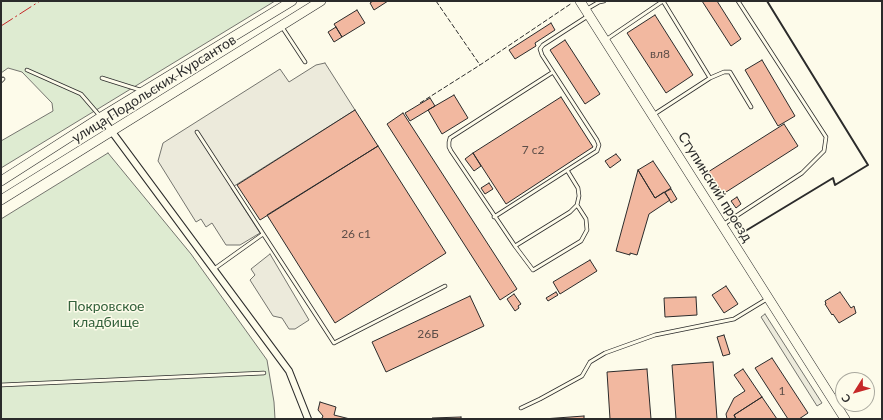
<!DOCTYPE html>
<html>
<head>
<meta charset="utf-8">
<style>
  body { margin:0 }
  #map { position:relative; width:883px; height:420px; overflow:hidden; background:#fdfbea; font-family:Lato,sans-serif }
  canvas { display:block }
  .frame { position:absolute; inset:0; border:2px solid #2b2b2b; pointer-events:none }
  .north { position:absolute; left:835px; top:372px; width:40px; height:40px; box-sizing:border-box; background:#fdfbea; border:1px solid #a9a89e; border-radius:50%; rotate:233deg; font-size:11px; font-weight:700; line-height:16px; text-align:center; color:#2b2b2b }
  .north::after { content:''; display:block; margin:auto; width:14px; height:18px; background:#c62828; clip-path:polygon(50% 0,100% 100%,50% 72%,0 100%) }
</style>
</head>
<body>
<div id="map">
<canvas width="883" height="420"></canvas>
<div class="frame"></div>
<div class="north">С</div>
</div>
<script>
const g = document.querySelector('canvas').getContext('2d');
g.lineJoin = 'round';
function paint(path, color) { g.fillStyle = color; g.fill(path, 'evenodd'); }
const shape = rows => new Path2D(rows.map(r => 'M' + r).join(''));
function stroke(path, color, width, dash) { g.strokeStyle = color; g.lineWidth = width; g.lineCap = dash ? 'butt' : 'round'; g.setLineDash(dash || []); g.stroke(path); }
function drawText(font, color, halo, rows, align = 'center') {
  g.font = font + ' Lato,sans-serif'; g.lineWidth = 3; g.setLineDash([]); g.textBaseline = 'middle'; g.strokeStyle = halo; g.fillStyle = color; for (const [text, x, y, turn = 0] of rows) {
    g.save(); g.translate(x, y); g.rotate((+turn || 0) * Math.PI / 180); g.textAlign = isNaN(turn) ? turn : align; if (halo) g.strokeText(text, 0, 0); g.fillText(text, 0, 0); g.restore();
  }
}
const green = shape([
  [1,1,275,1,1,168,1,141,53,111,52,103,22,72,8,68,1,73,1,1],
  [108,153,191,254,267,360,274,402,275,419,1,419,1,219,108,153]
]);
paint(green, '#deebd1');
stroke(green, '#74746e', 1);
const parking = shape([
  [325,63,355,110,231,188,260,233,240,245,226,245,212,223,206,227,201,219,196,222,158,161,163,143,280,69,289,82,316,65,325,63],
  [270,254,309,320,295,329,289,329,282,318,273,316,250,280,255,275,251,269,270,254],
  [765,314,822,403,817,406,761,317,765,314]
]);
paint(parking, '#eceadb');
stroke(parking, '#74746e', 1);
const building = shape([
  [373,1,388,1,374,10,370,3,373,1],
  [702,1,717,1,741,39,731,46,702,1],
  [357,10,365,23,342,37,334,24,357,10],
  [655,15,693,75,666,93,627,33,655,15],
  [551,23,555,30,535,43,536,46,515,59,509,50,551,23],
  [336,27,342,37,334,42,328,32,336,27],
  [565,40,600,94,585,104,550,50,565,40],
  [762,60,795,116,778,126,745,70,762,60],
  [454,95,468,118,442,134,428,110,454,95],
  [561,97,593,147,506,204,473,153,561,97],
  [430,98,435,106,410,121,405,113,430,98],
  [355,110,378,146,260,220,237,185,355,110],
  [403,113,517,289,500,300,387,124,403,113],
  [784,124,798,146,723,194,708,172,784,124],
  [378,146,446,253,335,323,267,215,378,146],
  [473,153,481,166,474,171,465,159,473,153],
  [616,154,621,160,610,168,605,161,616,154],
  [653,161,671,188,655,198,638,170,653,161],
  [638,170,655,198,664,192,670,200,649,214,637,255,630,253,630,255,616,251,638,170],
  [489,183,493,189,485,194,481,188,489,183],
  [671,189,677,199,671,203,665,192,671,189],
  [737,197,741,204,736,208,731,201,737,197],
  [590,260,597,271,560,294,553,282,590,260],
  [726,286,738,304,724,313,712,295,726,286],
  [556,292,558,295,548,301,546,298,556,292],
  [840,292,851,308,854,306,856,313,839,323,833,314,832,315,825,304,826,304,825,301,840,292],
  [514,294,521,304,518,306,519,308,515,311,507,299,514,294],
  [470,296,484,326,386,372,372,342,470,296],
  [696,297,697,315,665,317,664,298,696,297],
  [724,335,730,354,723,356,717,337,724,335],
  [772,358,808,413,799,419,788,419,755,368,772,358],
  [713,362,717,419,676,419,672,365,713,362],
  [647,369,651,419,610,419,607,372,647,369],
  [743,369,762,397,734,415,736,419,727,419,726,414,734,398,745,391,734,375,743,369],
  [762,397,777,419,736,419,734,415,762,397],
  [320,402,336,407,334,415,350,419,325,419,322,418,323,416,318,410,320,402],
  [584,416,584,419,543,419,584,416],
  [461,417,461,419,432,419,432,418,461,417]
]);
paint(building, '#f2b8a0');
stroke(building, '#2b2b2b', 1);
const lane = shape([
  [587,9,599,2,604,1],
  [282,27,305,62],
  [607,39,663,1,710,78,653,115],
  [27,70,81,94,100,116],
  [553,72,450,138,449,142,449,147,451,151,515,246,570,212,577,205,579,196,578,188,567,170],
  [102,78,140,90],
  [710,78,724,72,730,72,751,107],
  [1,81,3,79],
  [197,132,334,343,445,286],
  [494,217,597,151,599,145,597,140,542,55,540,49,543,45,588,16],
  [724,224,802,173,824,151,826,137,738,1],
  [515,246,533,270,581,241,587,230,586,219,577,205],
  [214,269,263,234],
  [1,385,264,373],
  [521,408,540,399,582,376,590,362,605,353,655,335,734,319,767,299]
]);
const street = shape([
  [101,117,289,371,308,419]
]);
const secondary = shape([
  [580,1,845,419],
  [1,181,101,117,292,1],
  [1,200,321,1]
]);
stroke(lane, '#2b2b2b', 4.5);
stroke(street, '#2b2b2b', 8);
stroke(secondary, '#2b2b2b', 10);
stroke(lane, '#fdfbea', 3);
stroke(street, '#fdfbea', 6);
stroke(secondary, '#fdfbea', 9);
stroke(shape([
  [436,1,480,65],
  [420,103,480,65,572,3]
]), '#2b2b2b', 1, [5, 2]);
stroke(shape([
  [742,233,833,178,835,185,868,165,767,1]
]), '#2b2b2b', 2);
stroke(shape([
  [1,26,40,1]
]), '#c62828', 1, [14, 3, 2, 3]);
drawText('12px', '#5d4e48', null, [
  ["вл8",660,54],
  ["7 с2",533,150],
  ["26 с1",356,234],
  ["26Б",428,334],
  ["1",782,391]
]);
drawText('14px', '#2b2b2b', '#fdfbea', [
  ["улица Подольских Курсантов",154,89,-32],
  ["Ступинский проезд",715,187,58]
]);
drawText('14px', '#34623c', '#fdfbea', [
  ["Покровское",106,306],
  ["кладбище",106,322]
]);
</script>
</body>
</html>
